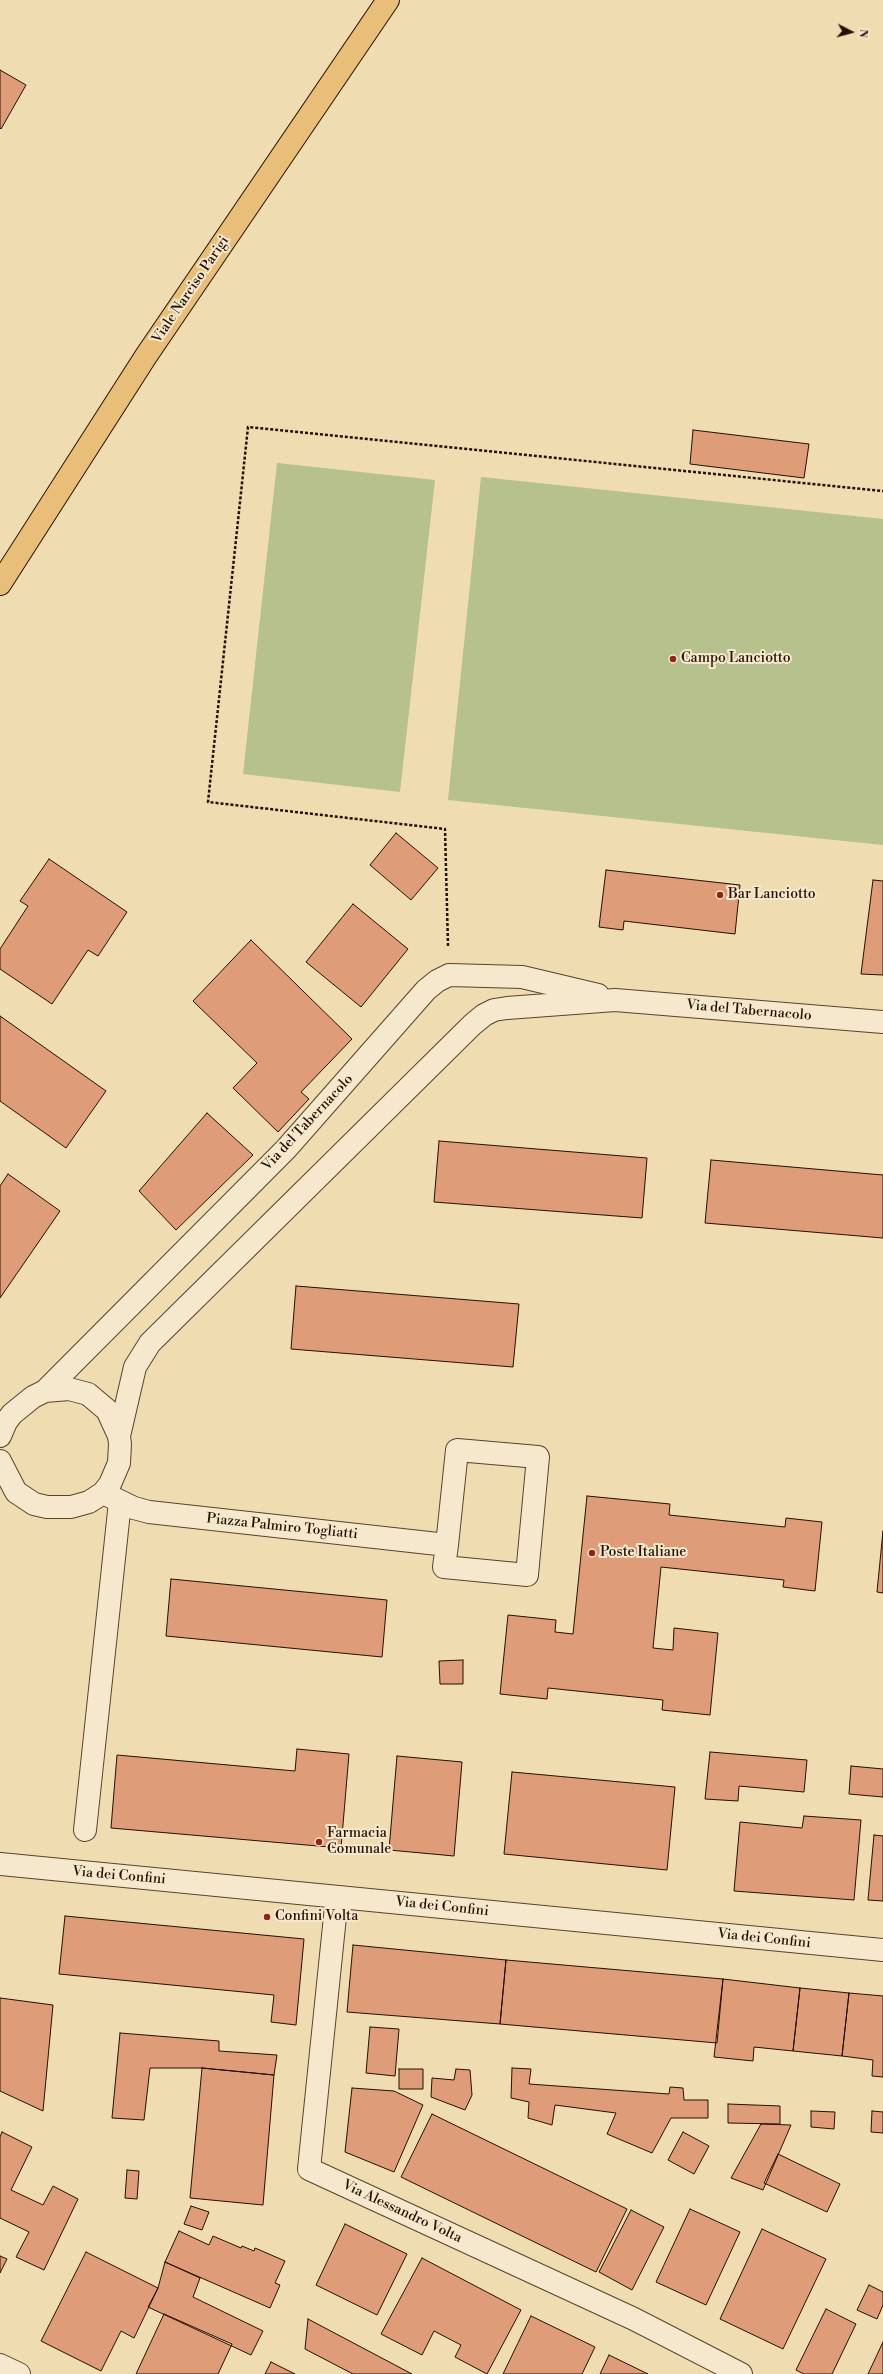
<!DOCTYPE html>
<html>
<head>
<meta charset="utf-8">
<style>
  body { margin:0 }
  #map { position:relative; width:883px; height:2374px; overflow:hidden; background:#efdcb0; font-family:"Libre Bodoni",serif }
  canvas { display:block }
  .north { position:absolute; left:831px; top:12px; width:40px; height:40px; -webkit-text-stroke:3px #f5e8cc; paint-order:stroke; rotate:96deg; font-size:11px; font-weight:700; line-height:16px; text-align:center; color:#251001 }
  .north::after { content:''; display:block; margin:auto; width:14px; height:18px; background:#251001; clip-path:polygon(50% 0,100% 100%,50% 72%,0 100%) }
</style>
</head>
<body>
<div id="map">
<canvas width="883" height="2374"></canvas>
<div class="north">N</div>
</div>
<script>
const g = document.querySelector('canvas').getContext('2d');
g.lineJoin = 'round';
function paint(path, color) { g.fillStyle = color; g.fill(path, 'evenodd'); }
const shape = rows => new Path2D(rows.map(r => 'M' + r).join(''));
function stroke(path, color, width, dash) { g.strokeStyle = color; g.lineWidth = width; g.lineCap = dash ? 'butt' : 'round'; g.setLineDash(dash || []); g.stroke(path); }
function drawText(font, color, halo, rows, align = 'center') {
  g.font = font + ' "Libre Bodoni",serif'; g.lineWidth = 4; g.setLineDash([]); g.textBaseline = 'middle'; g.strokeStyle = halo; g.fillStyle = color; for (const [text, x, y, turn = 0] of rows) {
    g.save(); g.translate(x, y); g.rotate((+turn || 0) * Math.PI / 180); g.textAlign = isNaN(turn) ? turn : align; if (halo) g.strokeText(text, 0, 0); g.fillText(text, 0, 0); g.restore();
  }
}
paint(shape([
  [277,463,435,480,400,792,243,774],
  [481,477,883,519,883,845,448,800]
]), '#b6c18d');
const building = shape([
  [0,70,26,85,1,129,0,128,0,70],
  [693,430,809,444,804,478,690,464,693,430],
  [396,833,438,868,411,900,370,865,396,833],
  [49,859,127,912,98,956,88,950,52,1004,0,969,0,949,28,906,20,901,49,859],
  [606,870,740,885,735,934,624,921,623,930,599,927,606,870],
  [873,880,883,881,883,975,861,974,873,880],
  [353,904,408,949,361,1007,306,962,353,904],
  [251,940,352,1039,301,1092,309,1099,278,1132,233,1088,257,1063,193,1001,251,940],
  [0,1016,106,1091,66,1148,0,1101,0,1016],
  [207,1113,253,1155,176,1230,139,1191,207,1113],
  [439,1141,647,1158,642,1218,434,1202,439,1141],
  [711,1160,883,1175,883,1238,705,1223,711,1160],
  [8,1174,60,1211,0,1298,0,1186,8,1174],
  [296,1286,519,1304,513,1367,291,1349,296,1286],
  [587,1496,670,1504,669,1515,785,1527,786,1518,822,1522,815,1591,783,1587,784,1580,661,1567,653,1648,673,1650,674,1628,718,1633,710,1715,662,1710,663,1700,548,1688,547,1699,500,1694,508,1615,556,1620,555,1632,573,1634,587,1496],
  [883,1531,883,1593,877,1592,883,1531],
  [171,1579,387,1600,382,1657,166,1636,171,1579],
  [463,1660,463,1684,440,1684,439,1661,463,1660],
  [297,1749,349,1754,341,1848,111,1828,117,1755,295,1771,297,1749],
  [710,1752,807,1760,804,1792,739,1786,738,1801,705,1799,710,1752],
  [397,1756,462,1762,454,1856,389,1850,397,1756],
  [851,1766,883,1769,883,1797,849,1794,851,1766],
  [512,1772,675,1787,667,1870,504,1854,512,1772],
  [804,1816,861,1820,854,1900,734,1891,740,1822,802,1828,804,1816],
  [874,1835,883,1836,883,1901,868,1900,874,1835],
  [65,1916,304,1939,296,2025,271,2022,274,1995,59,1974,65,1916],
  [353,1945,506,1960,500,2024,347,2012,353,1945],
  [506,1960,723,1979,717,2043,500,2024,506,1960],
  [723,1979,800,1988,793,2051,754,2047,753,2061,714,2057,723,1979],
  [800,1988,849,1993,842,2056,793,2051,800,1988],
  [849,1993,883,1996,883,2077,872,2076,873,2060,842,2056,849,1993],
  [0,1998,53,2005,43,2111,0,2091,0,1998],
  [370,2027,399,2029,395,2076,366,2073,370,2027],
  [120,2033,219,2041,219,2051,277,2055,274,2075,202,2068,150,2068,144,2120,112,2118,120,2033],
  [202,2068,274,2075,263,2205,190,2198,202,2068],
  [512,2068,531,2069,529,2084,669,2094,670,2087,683,2088,684,2100,708,2100,708,2118,671,2118,652,2153,607,2134,616,2113,555,2105,552,2125,528,2118,529,2102,511,2098,512,2068],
  [399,2069,423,2069,423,2089,399,2089,399,2069],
  [456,2069,470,2070,472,2095,465,2110,431,2097,432,2078,454,2080,456,2069],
  [352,2088,394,2091,423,2105,394,2172,345,2152,352,2088],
  [728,2104,780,2106,780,2124,728,2123,728,2104],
  [811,2111,835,2112,834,2129,811,2127,811,2111],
  [872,2111,883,2112,883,2133,871,2132,872,2111],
  [432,2114,627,2209,596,2272,401,2177,432,2114],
  [761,2124,791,2125,763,2190,731,2178,761,2124],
  [2,2132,32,2147,11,2190,43,2205,53,2186,78,2199,44,2270,16,2257,29,2232,0,2218,0,2137,2,2132],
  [683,2132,709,2146,694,2174,668,2160,683,2132],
  [778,2154,840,2184,827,2212,764,2183,778,2154],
  [127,2170,139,2171,137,2199,125,2198,127,2170],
  [191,2206,209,2212,202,2230,184,2224,191,2206],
  [690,2209,740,2232,706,2305,656,2282,690,2209],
  [631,2210,664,2227,632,2290,599,2272,631,2210],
  [345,2224,407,2254,377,2315,316,2285,345,2224],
  [762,2229,826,2259,783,2349,720,2319,762,2229],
  [179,2231,209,2245,213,2236,241,2248,242,2246,254,2251,255,2248,285,2261,275,2283,280,2285,270,2308,165,2262,179,2231],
  [86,2252,158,2288,134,2338,121,2331,101,2371,41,2341,86,2252],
  [0,2256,7,2259,0,2273,0,2256],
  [422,2258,521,2310,487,2374,455,2357,461,2345,434,2331,422,2355,381,2334,422,2258],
  [165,2262,200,2278,193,2297,263,2331,251,2355,148,2307,158,2288,165,2262],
  [869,2285,883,2292,883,2305,877,2319,857,2310,869,2285],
  [826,2309,856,2324,832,2374,804,2374,796,2370,826,2309],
  [164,2314,232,2344,218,2374,136,2374,164,2314],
  [531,2316,595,2347,582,2374,503,2374,531,2316],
  [308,2319,412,2374,353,2374,305,2349,308,2319],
  [883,2342,883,2374,868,2374,883,2342],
  [609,2355,648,2374,600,2374,609,2355],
  [271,2362,295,2374,265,2374,271,2362]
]);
paint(building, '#de9c78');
stroke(building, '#251001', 1);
const minor = shape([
  [45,1391,286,1149,426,990,437,981,449,975,522,977,598,995],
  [0,1436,6,1422,12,1414,33,1397,45,1391,69,1389,88,1394,107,1410,119,1436,120,1444,119,1463,110,1484,103,1493,89,1502,71,1507,47,1507,34,1504,16,1492,0,1461],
  [119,1436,135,1367,150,1343,472,1025,484,1015,494,1010,507,1008,615,1000,883,1022],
  [103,1493,134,1508,149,1512,447,1545,444,1567,527,1575,538,1457,457,1450,447,1545],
  [85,1830,120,1502],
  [0,1864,883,1950],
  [337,1897,309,2169,634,2319,741,2374],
  [0,2365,19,2374]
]);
const major = shape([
  [0,584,146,356,388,0]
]);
stroke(minor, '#58432d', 24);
stroke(major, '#251001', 24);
stroke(shape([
  [448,946,445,829,208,802,248,427,883,491]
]), '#251001', 2.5, [3, 2]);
stroke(minor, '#f5e8cc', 22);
stroke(major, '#e8be78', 22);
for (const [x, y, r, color] of [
  [673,659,4,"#8f2418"],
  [720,895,4,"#8f2418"],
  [592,1553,4,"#8f2418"],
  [319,1842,4,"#8f2418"],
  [267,1917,4,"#8f2418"]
]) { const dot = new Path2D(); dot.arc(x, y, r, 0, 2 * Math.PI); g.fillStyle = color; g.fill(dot); stroke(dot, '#f5e8cc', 1.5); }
drawText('14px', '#251001', '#f5e8cc', [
  ["Viale Narciso Parigi",191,290,-56],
  ["Via del Tabernacolo",749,1011,5],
  ["Via del Tabernacolo",308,1123,-47],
  ["Piazza Palmiro Togliatti",282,1527,6],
  ["Via dei Confini",119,1876,5],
  ["Via dei Confini",442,1907,6],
  ["Via dei Confini",764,1939,6],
  ["Via Alessandro Volta",402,2212,25]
]);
drawText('14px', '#251001', '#f5e8cc', [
  ["Campo Lanciotto",681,659],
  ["Bar Lanciotto",728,895],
  ["Poste Italiane",600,1553],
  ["Farmacia",327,1834],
  ["Comunale",327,1850],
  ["Confini Volta",275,1917]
], 'left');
</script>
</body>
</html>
